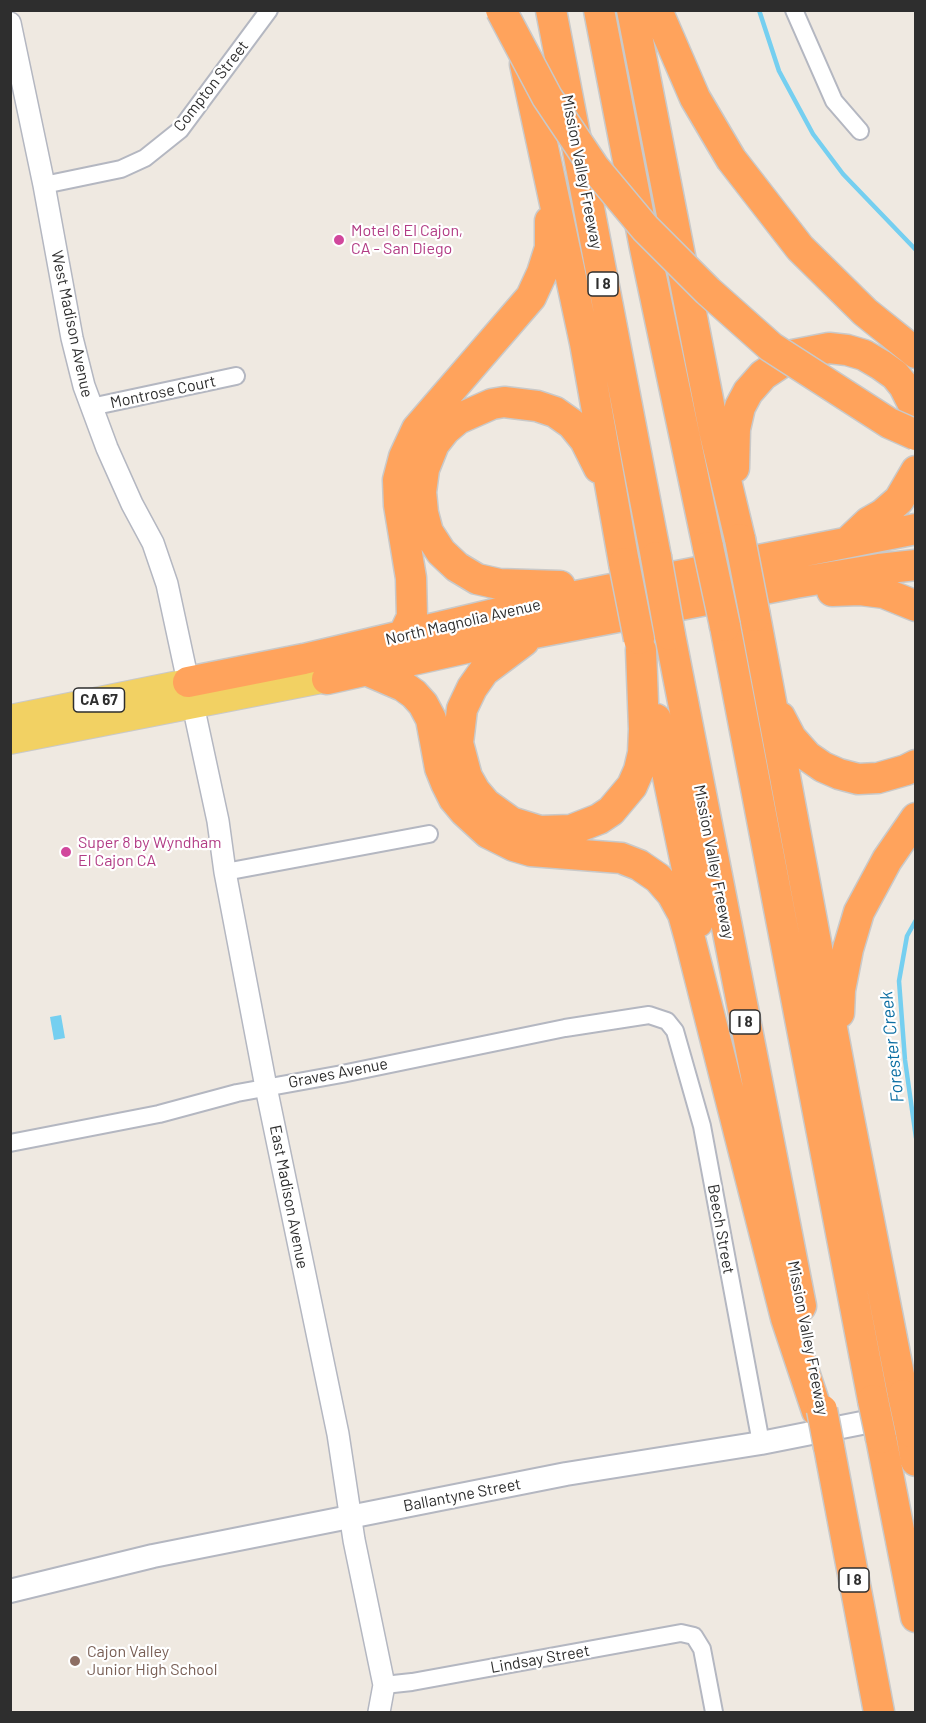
<!DOCTYPE html>
<html>
<head>
<meta charset="utf-8">
<style>
  body { margin:0 }
  #map { position:relative; width:926px; height:1723px; overflow:hidden; background:#efe9e1; font-family:Barlow,sans-serif }
  canvas { display:block }
  .frame { position:absolute; inset:0; border:12px solid #2e2e2e; pointer-events:none }
</style>
</head>
<body>
<div id="map">
<canvas width="926" height="1723"></canvas>
<div class="frame"></div>
</div>
<script>
const g = document.querySelector('canvas').getContext('2d');
g.lineJoin = 'round';
function paint(path, color) { g.fillStyle = color; g.fill(path, 'evenodd'); }
const shape = rows => new Path2D(rows.map(r => 'M' + r).join(''));
function stroke(path, color, width, dash) { g.strokeStyle = color; g.lineWidth = width; g.lineCap = dash ? 'butt' : 'round'; g.setLineDash(dash || []); g.stroke(path); }
function drawText(font, color, halo, rows, align = 'center') {
  g.font = font + ' Barlow,sans-serif'; g.lineWidth = 4.5; g.setLineDash([]); g.textBaseline = 'middle'; g.strokeStyle = halo; g.fillStyle = color; for (const [text, x, y, turn = 0] of rows) {
    g.save(); g.translate(x, y); g.rotate((+turn || 0) * Math.PI / 180); g.textAlign = isNaN(turn) ? turn : align; if (halo) g.strokeText(text, 0, 0); g.fillText(text, 0, 0); g.restore();
  }
}
paint(shape([
  [61,1015,65,1038,54,1040,50,1017]
]), '#75cff0');
stroke(shape([
  [759,10,779,71,813,134,843,174,916,250],
  [916,920,907,936,899,981,905,1060,916,1138]
]), '#75cff0', 4.5);
const minor = shape([
  [794,10,834,101,860,131],
  [44,185,121,169,145,158,180,130,269,10],
  [91,407,236,376],
  [225,872,429,834],
  [10,1143,159,1114,237,1093,342,1074,565,1028,649,1015,667,1021,675,1031,702,1126,761,1443],
  [384,1685,412,1682,681,1633,694,1636,702,1649,714,1712]
]);
const tertiary = shape([
  [10,23,44,185,72,338,84,386,107,448,132,504,153,543,167,584,218,821,225,872,266,1087,338,1434,354,1540,384,1685,379,1712]
]);
const secondary = shape([
  [10,1591,153,1556,566,1474,761,1443,892,1417]
]);
const primary = shape([
  [10,718,188,682],
  [10,741,327,679]
]);
const motorway = shape([
  [551,10,656,557],
  [599,10,645,248,708,547],
  [632,10,714,430,740,539],
  [657,10,695,98,731,159,800,248,865,312,916,353],
  [525,64,585,343,624,563],
  [734,468,735,429,740,407,748,392,763,375,793,355,829,348,847,350,864,355,881,365,895,375,904,386,916,410],
  [851,539,869,522,883,514,899,500,916,471],
  [560,586,499,584,477,579,457,567,441,552,428,532,423,513,421,492,424,469,434,444,445,430,458,419,492,404,504,402,537,406,555,412,572,424,585,440,599,468],
  [832,591,860,590,884,593,916,606],
  [755,616,846,1103,903,1395],
  [725,626,873,1400],
  [670,635,801,1306],
  [403,636,412,617,411,578,399,505,398,480,404,457,417,429,531,297,542,273,550,248,550,221],
  [524,641,484,671,472,688,462,709,458,743,467,777,475,791,486,804,511,822,540,831,571,830,599,819,611,811,632,786,639,770,643,753,644,729,641,650],
  [366,670,403,686,414,694,423,704,431,719,440,768,446,783,454,799,464,811,488,833,514,846,531,851,621,858,639,865,658,878,672,894,683,914,690,939,786,1318,817,1411],
  [327,679,534,633,795,583,879,569,916,565],
  [188,682,304,659,536,604,916,529],
  [780,717,791,738,807,756,823,767,839,774,858,779,878,778,906,770,916,765],
  [656,719,698,922],
  [839,1013,840,990,848,949,859,912,887,860,916,818],
  [911,1432,916,1461],
  [881,1438,916,1617],
  [829,1447,879,1712]
]);
stroke(minor, '#b4b7c1', 20);
stroke(tertiary, '#b4b7c1', 24);
stroke(secondary, '#b4b7c1', 26);
stroke(primary, '#c9c9c9', 28);
stroke(motorway, '#c9c9c9', 33);
stroke(minor, '#fff', 16);
stroke(tertiary, '#fff', 21);
stroke(secondary, '#fff', 22);
stroke(primary, '#f2d163', 26);
stroke(motorway, '#ffa35c', 30);
const motorwayBridge = shape([
  [501,10,547,97,594,167,645,228,708,291,771,347,889,423,916,435],
  [740,539,755,616],
  [708,547,725,626],
  [656,557,670,635],
  [624,563,639,639],
  [903,1395,911,1432],
  [873,1400,881,1438],
  [822,1410,829,1447]
]);
stroke(motorwayBridge, '#c9c9c9', 33, []);
stroke(motorwayBridge, '#ffa35c', 30);
for (const [x, y, r, color] of [
  [339,240,6,"#d1479c"],
  [66,852,6,"#d1479c"],
  [75,1661,6,"#8d6e63"]
]) { const dot = new Path2D(); dot.arc(x, y, r, 0, 2 * Math.PI); g.fillStyle = color; g.fill(dot); stroke(dot, '#fff', 2); }
for (const [x, y, w] of [
  [603,284,30],
  [99,700,51],
  [745,1022,30],
  [854,1580,30]
]) { const box = new Path2D(); box.roundRect(x - w / 2, y - 12, w, 24, 4.5); g.fillStyle = '#fff'; g.fill(box); stroke(box, '#2e2e2e', 1.5); }
drawText('bold 15px', '#2e2e2e', null, [
  ["I 8",603,284],
  ["CA 67",99,700],
  ["I 8",745,1022],
  ["I 8",854,1580]
]);
drawText('16px', '#2e2e2e', '#fff', [
  ["Compton Street",211,86,-52],
  ["Mission Valley Freeway",582,172,79],
  ["West Madison Avenue",72,324,78],
  ["Montrose Court",163,392,-12],
  ["North Magnolia Avenue",463,622,-13],
  ["Mission Valley Freeway",714,862,79],
  ["Graves Avenue",338,1073,-11],
  ["East Madison Avenue",289,1197,79],
  ["Beech Street",721,1229,80],
  ["Mission Valley Freeway",808,1338,79],
  ["Ballantyne Street",462,1495,-11],
  ["Lindsay Street",540,1659,-10]
]);
drawText('16px', '#b23c85', '#fff', [
  ["Motel 6 El Cajon,",351,231],
  ["CA - San Diego",351,249],
  ["Super 8 by Wyndham",78,843],
  ["El Cajon CA",78,861]
], 'left');
drawText('16px', '#785e54', '#fff', [
  ["Cajon Valley",87,1652],
  ["Junior High School",87,1670]
], 'left');
drawText('italic 18px', '#0d6fa3', '#fff', [
  ["Forester Creek",892,1047,-96]
]);
</script>
</body>
</html>
